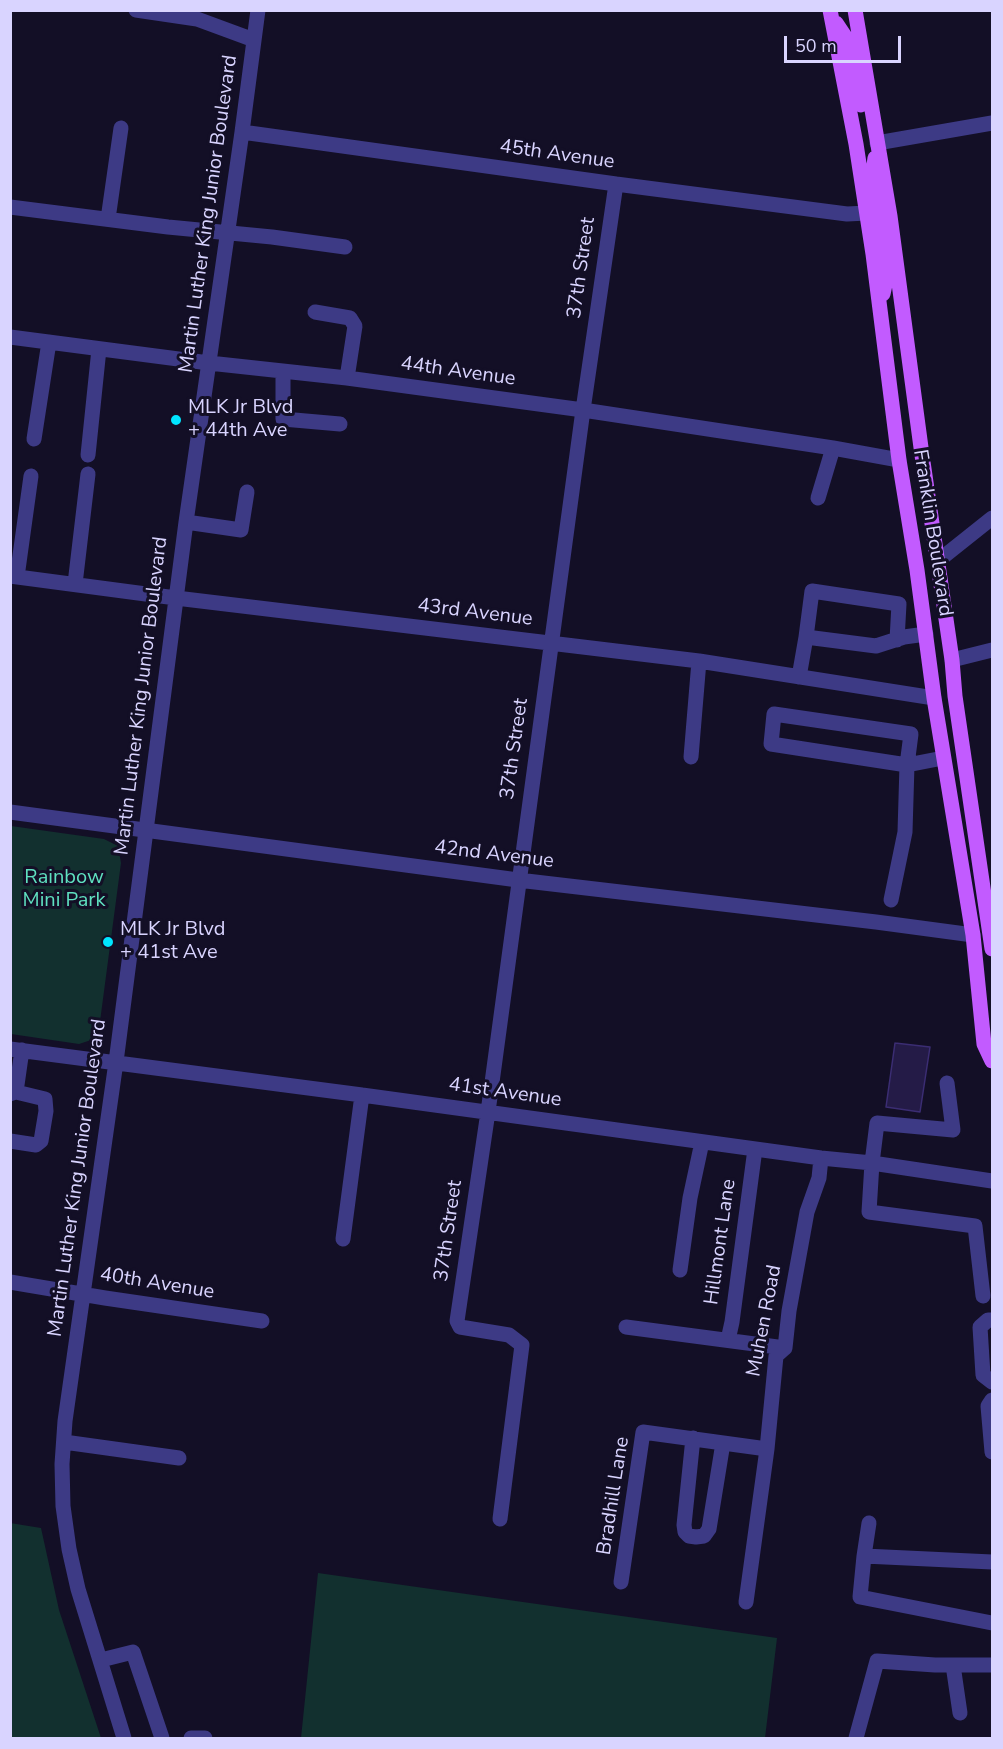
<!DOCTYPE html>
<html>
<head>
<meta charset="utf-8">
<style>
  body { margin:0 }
  #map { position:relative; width:1003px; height:1749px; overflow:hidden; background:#130f26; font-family:"Nunito Sans",sans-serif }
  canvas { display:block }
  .frame { position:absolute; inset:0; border:12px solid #d9d4ff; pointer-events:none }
  .scale { position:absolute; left:784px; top:36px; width:117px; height:27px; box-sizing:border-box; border:3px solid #d9d4ff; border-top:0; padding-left:8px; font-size:18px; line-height:21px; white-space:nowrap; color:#d9d4ff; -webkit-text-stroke:4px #130f26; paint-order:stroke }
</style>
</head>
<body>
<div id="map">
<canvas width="1003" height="1749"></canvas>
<div class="frame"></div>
<div class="scale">50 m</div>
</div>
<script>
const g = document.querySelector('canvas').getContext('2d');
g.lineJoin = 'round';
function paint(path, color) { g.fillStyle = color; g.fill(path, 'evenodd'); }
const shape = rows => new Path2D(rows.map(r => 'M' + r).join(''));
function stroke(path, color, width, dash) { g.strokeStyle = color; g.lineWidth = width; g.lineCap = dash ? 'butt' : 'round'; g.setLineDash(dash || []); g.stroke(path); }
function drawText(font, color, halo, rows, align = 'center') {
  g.font = font + ' "Nunito Sans",sans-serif'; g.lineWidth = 6; g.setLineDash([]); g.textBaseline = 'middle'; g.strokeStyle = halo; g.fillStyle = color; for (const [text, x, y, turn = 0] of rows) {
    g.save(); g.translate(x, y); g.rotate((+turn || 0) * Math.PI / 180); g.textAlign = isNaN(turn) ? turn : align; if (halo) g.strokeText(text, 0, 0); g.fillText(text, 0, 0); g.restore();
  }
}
paint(shape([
  [11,826,104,839,118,846,121,863,99,1029,91,1040,79,1044,11,1034],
  [10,1523,41,1528,59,1610,101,1738,11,1738],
  [318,1573,777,1638,765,1738,301,1738]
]), '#12302f');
const building = shape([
  [895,1043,930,1047,920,1112,886,1107,895,1043]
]);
paint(building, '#241b47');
stroke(building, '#3b2d73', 1.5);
stroke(shape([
  [136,10,197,19,254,40],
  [242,132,616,184,847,214,867,213],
  [877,143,992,123],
  [10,207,168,227,272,237,345,247],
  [108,219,121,128],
  [315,312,350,318,355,326,347,378],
  [10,337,209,363,347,378,583,410,833,448,899,460],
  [283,371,283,419,340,424],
  [34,439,49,342],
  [88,455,99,349],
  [818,498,833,448],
  [186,522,241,530,247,492],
  [938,561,992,518],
  [10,576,176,598,699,661,934,698],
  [17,577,31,476],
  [75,584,88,474],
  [806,637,812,591,899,604,897,640],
  [952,660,992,650],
  [799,677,806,637,876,646,904,637,926,634],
  [774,714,911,734,907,765,771,744,774,714],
  [691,757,699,661],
  [10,812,518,880,876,922,973,935],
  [891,900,905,832,907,765,943,758],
  [10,1049,362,1095,821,1158,872,1163,992,1181],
  [947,1083,953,1130,877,1123,872,1163,869,1212,975,1226,983,1296],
  [16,1092,22,1050],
  [10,1094,16,1092,45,1099,46,1111,41,1141,36,1145,10,1141],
  [343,1239,362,1095],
  [680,1270,690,1198,702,1142],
  [10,1282,105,1298,262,1321],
  [992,1320,988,1320,980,1327,983,1375,992,1382],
  [626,1327,785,1348],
  [728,1340,732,1322,755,1149],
  [992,1400,988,1406,992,1452],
  [693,1438,684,1525,685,1532,689,1536,696,1537,704,1536,709,1529,723,1443],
  [64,1442,179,1458],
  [500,1519,522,1345,509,1335,460,1327,457,1321,488,1112,583,410,616,184],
  [869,1523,864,1556,992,1562],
  [864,1556,860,1597,992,1623],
  [621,1582,643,1432,767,1449],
  [746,1602,767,1449,776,1356,785,1348,789,1311,807,1212,819,1178,821,1158],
  [101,1660,133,1652,162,1738],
  [953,1665,960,1713],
  [124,1738,78,1589,69,1549,63,1506,62,1464,65,1421,116,1062,186,522,242,132,258,10],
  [191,1738,205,1738],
  [856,1738,877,1661,935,1665,992,1665]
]), '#3d3a85', 15);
stroke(shape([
  [830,10,856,144,873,254,899,460,917,570,934,698,973,935,984,1044,992,1061],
  [855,10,890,216,922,455,952,660,955,696,992,949],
  [836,23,848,41,861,105],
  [875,158,872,179,888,271,883,294]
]), '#c25bff', 15);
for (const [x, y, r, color] of [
  [176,420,6,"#00e5ff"],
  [108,942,6,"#00e5ff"]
]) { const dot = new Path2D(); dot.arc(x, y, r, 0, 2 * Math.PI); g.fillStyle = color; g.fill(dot); stroke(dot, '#130f26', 2); }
drawText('20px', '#d9d4ff', '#130f26', [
  ["45th Avenue",557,155,8],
  ["Martin Luther King Junior Boulevard",209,214,-82],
  ["37th Street",582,268,-82],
  ["44th Avenue",458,372,8],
  ["Franklin Boulevard",932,533,81],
  ["43rd Avenue",475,613,7],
  ["Martin Luther King Junior Boulevard",142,696,-83],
  ["37th Street",515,749,-82],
  ["42nd Avenue",494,855,7],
  ["41st Avenue",505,1093,8],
  ["Martin Luther King Junior Boulevard",78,1178,-82],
  ["37th Street",449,1231,-82],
  ["Hillmont Lane",721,1242,-82],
  ["40th Avenue",157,1284,9],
  ["Muhen Road",765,1321,-79],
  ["Bradhill Lane",614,1496,-81]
]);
drawText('20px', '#d9d4ff', '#130f26', [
  ["MLK Jr Blvd",188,408],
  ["+ 44th Ave",188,431],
  ["MLK Jr Blvd",120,930],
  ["+ 41st Ave",120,953]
], 'left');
drawText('20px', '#5fe0c0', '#130f26', [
  ["Rainbow",64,878],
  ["Mini Park",64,901]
]);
</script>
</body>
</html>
